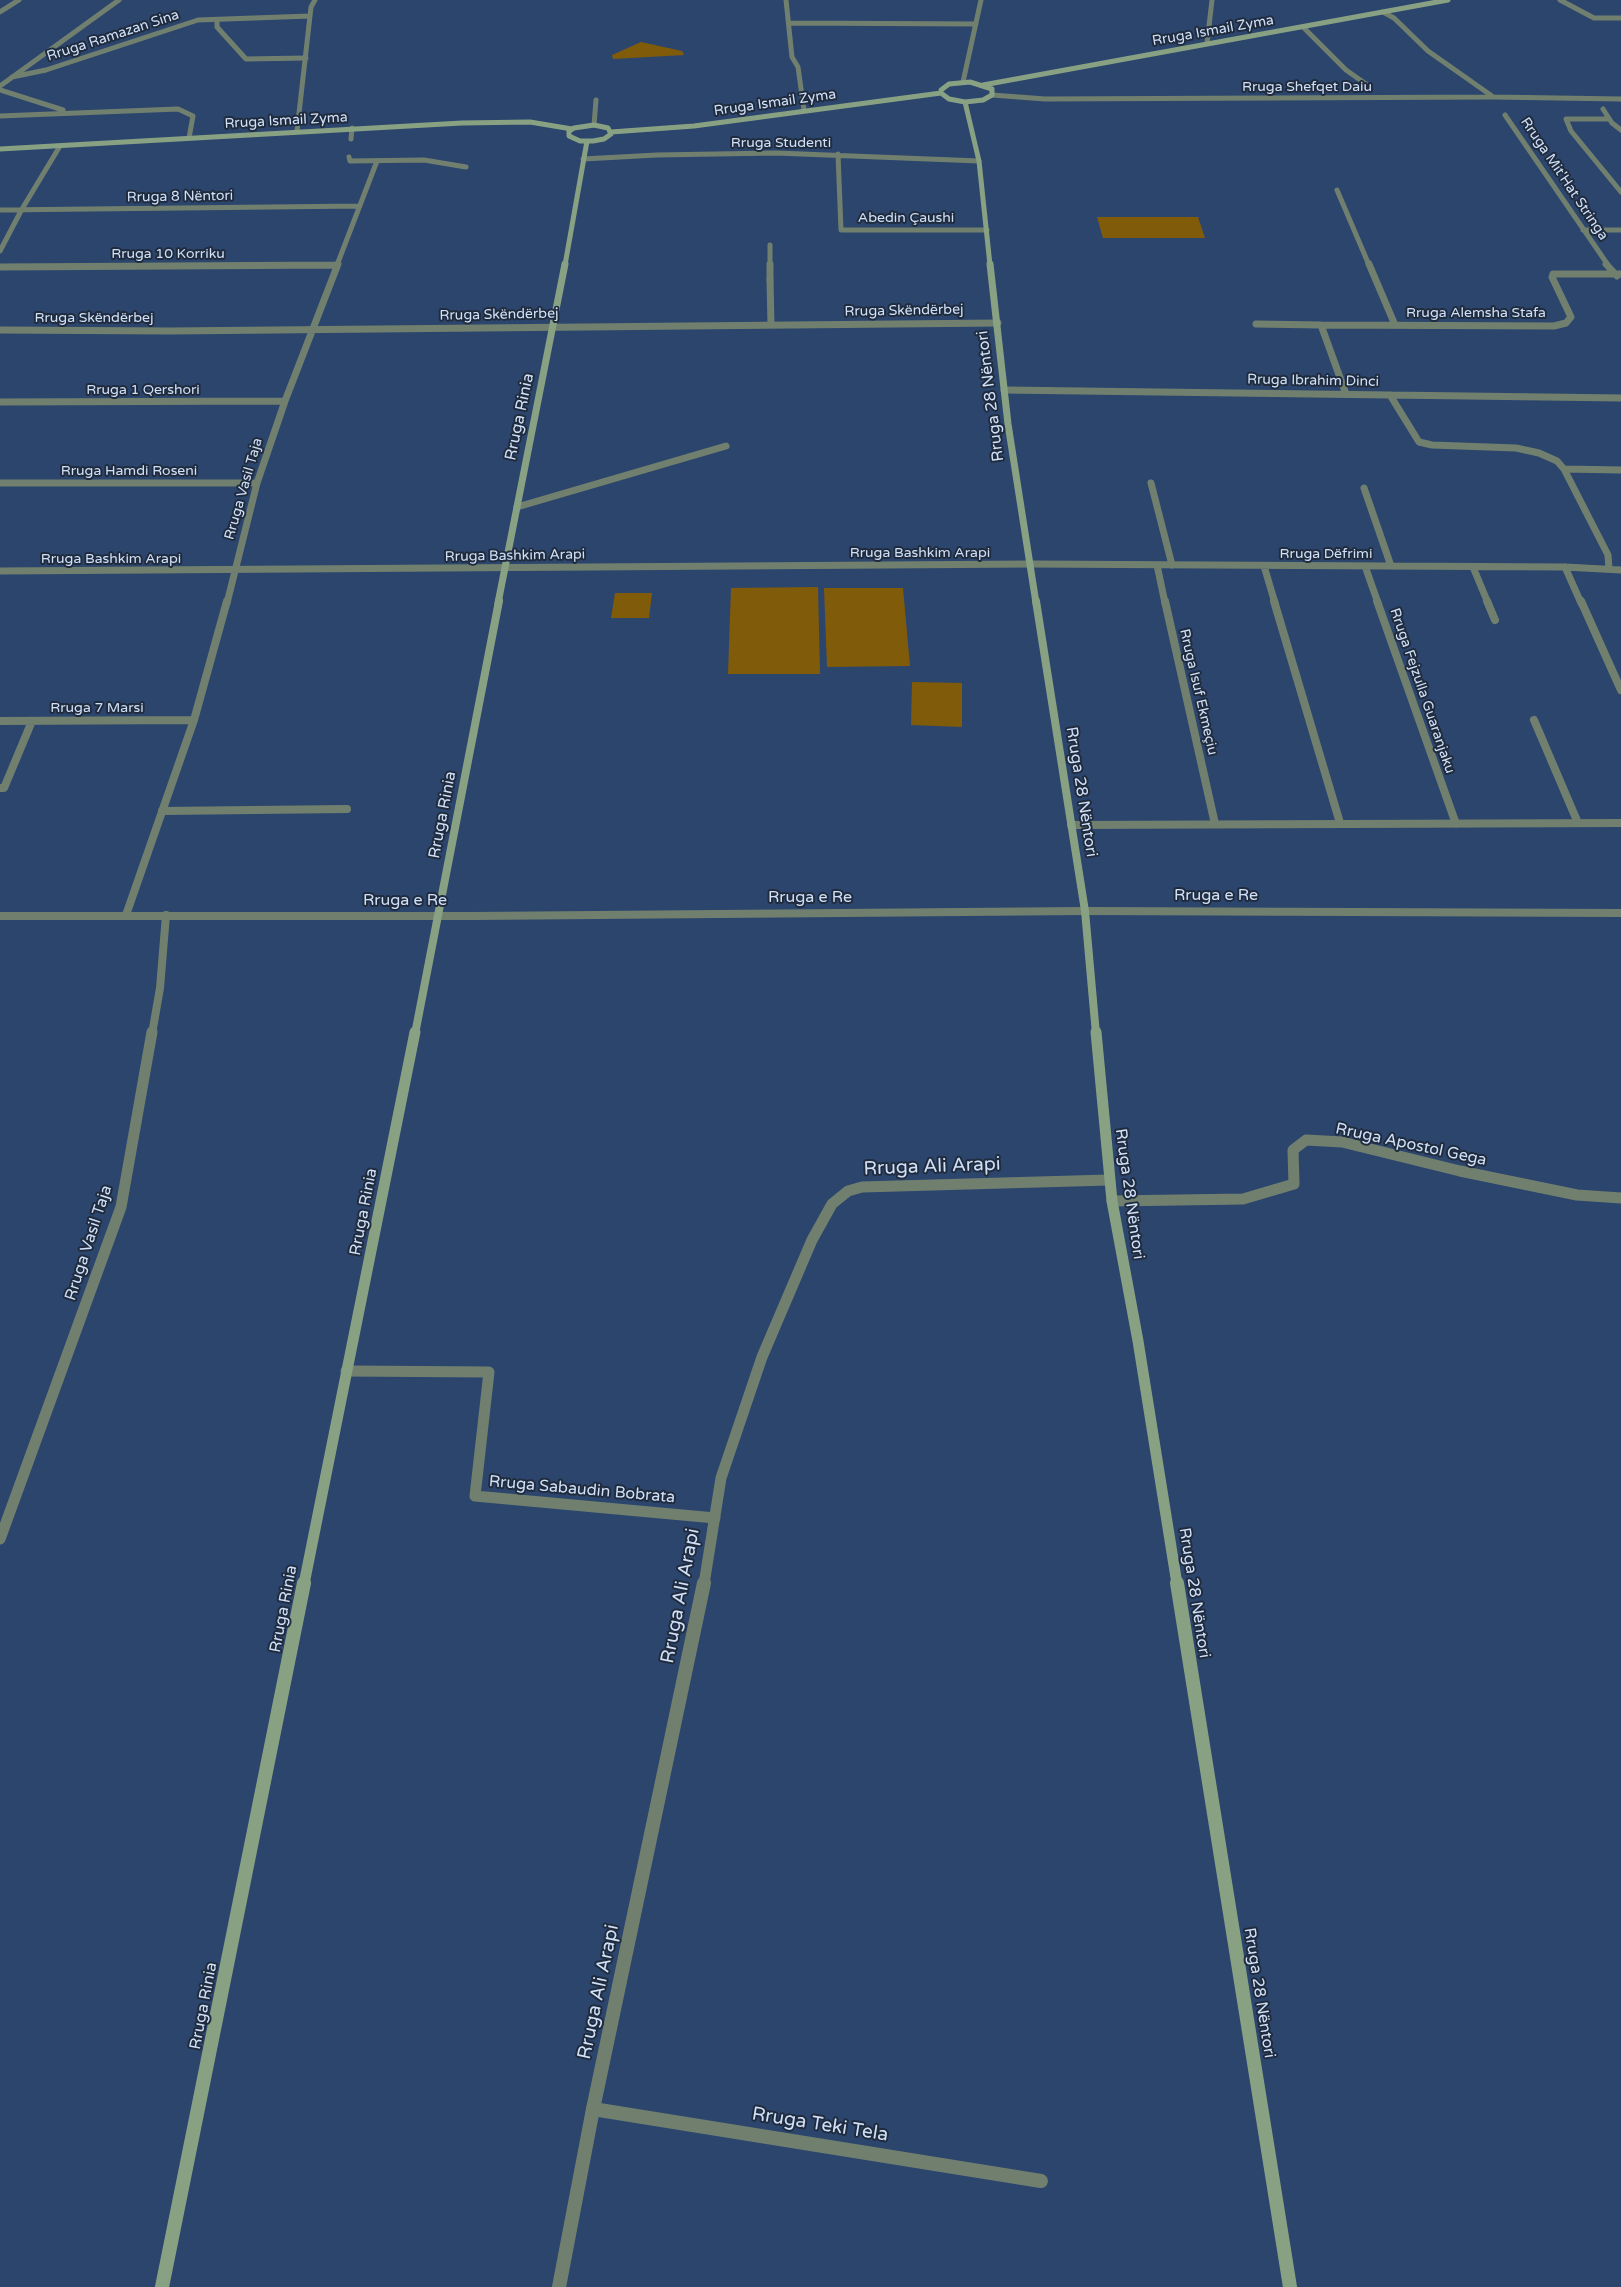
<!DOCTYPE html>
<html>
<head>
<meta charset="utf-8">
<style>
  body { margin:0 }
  canvas { display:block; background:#2c456d }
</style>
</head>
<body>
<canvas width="1621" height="2287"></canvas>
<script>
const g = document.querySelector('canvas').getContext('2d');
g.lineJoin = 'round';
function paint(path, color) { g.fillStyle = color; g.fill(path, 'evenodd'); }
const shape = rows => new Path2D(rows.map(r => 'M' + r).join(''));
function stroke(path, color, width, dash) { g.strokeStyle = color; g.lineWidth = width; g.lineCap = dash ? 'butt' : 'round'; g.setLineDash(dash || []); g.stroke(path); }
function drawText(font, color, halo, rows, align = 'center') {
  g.font = font + ' "Varela Round",sans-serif'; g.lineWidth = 4; g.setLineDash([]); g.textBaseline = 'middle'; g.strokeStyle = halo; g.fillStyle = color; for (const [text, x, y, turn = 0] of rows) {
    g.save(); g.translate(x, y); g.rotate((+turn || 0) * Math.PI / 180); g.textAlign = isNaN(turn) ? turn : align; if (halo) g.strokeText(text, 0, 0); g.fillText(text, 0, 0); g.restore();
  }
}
paint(shape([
  [641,42,682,51,684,55,613,59,612,55],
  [1097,217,1198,217,1205,238,1103,238],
  [818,587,820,674,728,674,731,588],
  [824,588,903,588,910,666,827,667],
  [615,593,652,593,649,618,611,618],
  [912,682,962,683,962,727,911,725]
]), '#805b09');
stroke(shape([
  [217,20,217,27,246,59,306,58],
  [594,125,596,100],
  [351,139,352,128],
  [349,157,350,161,424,160,466,167],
  [1337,190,1369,265],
  [770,245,770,265]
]), '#71806e', 5);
stroke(shape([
  [770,264,770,280],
  [1369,264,1395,325],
  [1151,483,1172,565],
  [517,507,726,446]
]), '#71806e', 7);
stroke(shape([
  [162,811,347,809]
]), '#71806e', 8);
stroke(shape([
  [346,1371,489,1372,475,1496,715,1518]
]), '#71806e', 11);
stroke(shape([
  [593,2109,1041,2181]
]), '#71806e', 14);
stroke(shape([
  [786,0,792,57,798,67,804,110],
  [1560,0,1594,18,1621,18],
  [0,12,19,0],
  [1383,12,1394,18,1428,51,1492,96],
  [790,23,976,24],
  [1303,27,1346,70,1366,84],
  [1207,43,1212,0],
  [12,77,46,70,198,20,310,16],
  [963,82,981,0],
  [0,86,119,0],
  [0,90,63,110],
  [992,95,1045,99,1493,97,1621,99],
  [1603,109,1612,123,1621,130],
  [1505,115,1608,265],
  [0,116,178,109,193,116,189,138],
  [1609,119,1566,119,1571,131,1621,192],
  [297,131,311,7,315,0],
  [838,154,841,230,987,230],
  [583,159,657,155,776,153,979,161],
  [0,210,360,206],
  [1583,230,1621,230],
  [0,251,22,209,60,146],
  [337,265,377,161]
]), '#71806e', 5);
stroke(shape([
  [1606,264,1617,276],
  [0,267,337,265],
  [770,280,771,325],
  [1256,324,1321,325],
  [0,330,171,331,998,323],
  [1004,390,1621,398],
  [1346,394,1321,325,1554,326,1566,323,1571,317,1552,277,1553,274,1621,274],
  [1390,395,1419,442,1432,445,1516,448,1539,453,1557,461,1564,469,1608,555,1609,569],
  [0,402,285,401],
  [1564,469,1621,470],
  [0,483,257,483],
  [1364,488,1391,566],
  [1157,565,1165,603],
  [1264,566,1275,603],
  [1365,566,1378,603],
  [1473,567,1488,603],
  [1565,567,1581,603],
  [0,571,1031,564,1565,567,1621,570],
  [227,603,257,483,285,401,338,264]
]), '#71806e', 7);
stroke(shape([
  [1165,601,1215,824],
  [1274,601,1340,823],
  [1377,601,1456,824],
  [1487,601,1495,620],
  [1581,601,1621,690],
  [1534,720,1578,823],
  [0,721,194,720],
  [0,788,4,788,32,721],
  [1071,825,1621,823],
  [1085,911,1621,913],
  [126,915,194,720,227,601],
  [152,1034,160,988,166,915]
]), '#71806e', 8);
stroke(shape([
  [1112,1201,1243,1199,1294,1184,1293,1150,1306,1140,1342,1142,1460,1171,1577,1195,1621,1198],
  [0,1539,121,1207,152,1032],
  [704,1584,721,1478,762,1357,812,1240,832,1204,848,1191,862,1187,1109,1180]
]), '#71806e', 11);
stroke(shape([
  [559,2287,593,2109,704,1583]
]), '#71806e', 14);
stroke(shape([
  [0,916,474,916,1085,911]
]), '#71806e', 8);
stroke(shape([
  [970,82,992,89,992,95,983,100,965,102,949,99,941,93,941,90,949,84,970,82],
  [983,85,1448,0],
  [965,102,979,161,990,265],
  [594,125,608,128,611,134,604,139,593,141,580,141,569,136,569,131,574,128,594,125],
  [611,132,694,126,941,93],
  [0,149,462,123,530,122,572,129],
  [565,265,587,141]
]), '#89a183', 5);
stroke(shape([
  [990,264,1008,424,1036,603],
  [498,603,565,264]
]), '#89a183', 7);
stroke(shape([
  [1036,601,1085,911,1096,1034],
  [415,1034,499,601]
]), '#89a183', 8);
stroke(shape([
  [1096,1032,1112,1201,1138,1341,1177,1584],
  [304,1584,415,1032]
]), '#89a183', 11);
stroke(shape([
  [1177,1583,1290,2287],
  [162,2287,304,1583]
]), '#89a183', 14);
drawText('14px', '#d0e0f8', '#202c3e', [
  ["Rruga Ismail Zyma",1213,31,-10],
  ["Rruga Ramazan Sina",113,36,-18],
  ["Rruga Shefqet Daiu",1307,87],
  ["Rruga Ismail Zyma",775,103,-8],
  ["Rruga Ismail Zyma",286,121,-3],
  ["Rruga Studenti",781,143],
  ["Rruga Mit'Hat Stringa",1564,179,56],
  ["Rruga 8 Nëntori",180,197,-1],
  ["Abedin Çaushi",906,218],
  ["Rruga 10 Korriku",168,254],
  ["Rruga Skëndërbej",904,311,-1],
  ["Rruga Alemsha Stafa",1476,313],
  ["Rruga Skëndërbej",499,315,-1],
  ["Rruga Skëndërbej",94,318],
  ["Rruga Ibrahim Dinci",1313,381,1],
  ["Rruga 1 Qershori",143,390],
  ["Rruga Hamdi Roseni",129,471],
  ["Rruga Vasil Taja",244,489,-74],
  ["Rruga Bashkim Arapi",920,553],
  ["Rruga Dëfrimi",1326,554],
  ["Rruga Bashkim Arapi",515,556,-1],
  ["Rruga Bashkim Arapi",111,559],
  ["Rruga Fejzulla Guaranjaku",1422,691,71],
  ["Rruga Isuf Ekmeçiu",1198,692,77],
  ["Rruga 7 Marsi",97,708]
]);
drawText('16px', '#d0e0f8', '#202c3e', [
  ["Rruga 28 Nëntori",991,396,-97],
  ["Rruga Rinia",520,417,-78],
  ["Rruga 28 Nëntori",1081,792,81],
  ["Rruga Rinia",443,815,-79],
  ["Rruga e Re",1216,896],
  ["Rruga e Re",810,898],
  ["Rruga e Re",405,901],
  ["Rruga Apostol Gega",1411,1145,12],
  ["Rruga 28 Nëntori",1129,1194,82],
  ["Rruga Rinia",364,1212,-79],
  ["Rruga Vasil Taja",89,1243,-72],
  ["Rruga Sabaudin Bobrata",582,1490,5],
  ["Rruga 28 Nëntori",1194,1593,81],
  ["Rruga Rinia",284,1609,-79],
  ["Rruga 28 Nëntori",1259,1993,81],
  ["Rruga Rinia",204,2006,-79]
]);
drawText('19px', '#d0e0f8', '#202c3e', [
  ["Rruga Ali Arapi",932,1167,-2],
  ["Rruga Ali Arapi",681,1596,-79],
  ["Rruga Ali Arapi",599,1992,-78],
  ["Rruga Teki Tela",820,2125,9]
]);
</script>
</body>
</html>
